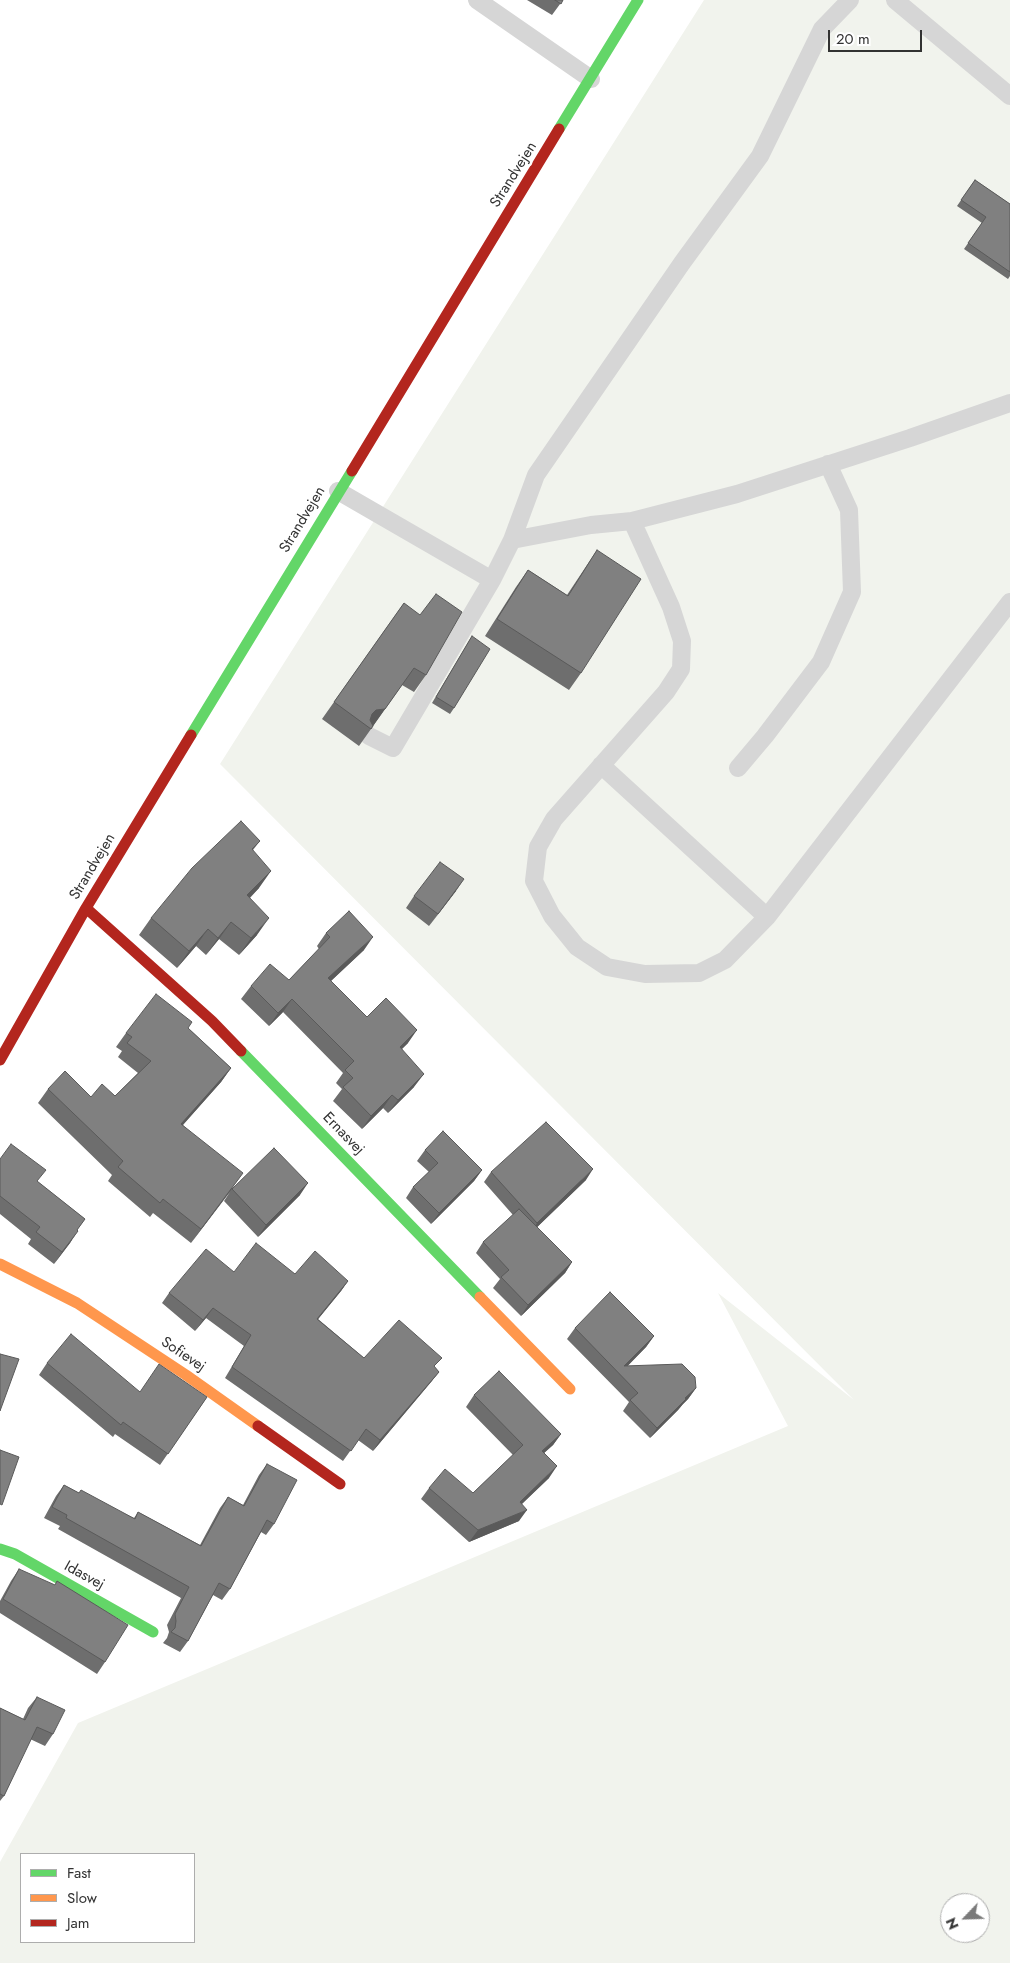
<!DOCTYPE html>
<html>
<head>
<meta charset="utf-8">
<style>
  body { margin:0 }
  #map { position:relative; width:1010px; height:1963px; overflow:hidden; background:#fff; font-family:Jost,sans-serif }
  canvas { display:block }
  .legend { position:absolute; left:20px; top:1853px; width:175px; height:90px; box-sizing:border-box; background:#fff; border:1px solid #adadad; margin:0; padding:6px 9px; list-style:none; font-size:15px; color:#323232 }
  .legend li { display:flex; align-items:center; gap:10px; height:25px }
  .legend b { width:25px; border:1px solid #adadad }
  .north { position:absolute; left:940px; top:1893px; width:50px; height:50px; box-sizing:border-box; background:#fff; border:1px solid #adadad; border-radius:50%; rotate:246deg; font-size:14px; font-weight:700; line-height:20px; text-align:center; color:#323232 }
  .north::after { content:''; display:block; margin:auto; width:18px; height:22px; background:#7a7a7a; clip-path:polygon(50% 0,100% 100%,50% 72%,0 100%) }
  .scale { position:absolute; left:828px; top:30px; width:94px; height:22px; box-sizing:border-box; border:2px solid #323232; border-top:0; padding-left:6px; font-size:15px; line-height:18px; white-space:nowrap; color:#323232; -webkit-text-stroke:4px #fff; paint-order:stroke }
</style>
</head>
<body>
<div id="map">
<canvas width="1010" height="1963"></canvas>
<ul class="legend">
<li><b style="height:6px;background:#63d668"></b>Fast</li>
<li><b style="height:6px;background:#ff974d"></b>Slow</li>
<li><b style="height:6px;background:#b3261e"></b>Jam</li>
</ul>
<div class="north">N</div>
<div class="scale">20 m</div>
</div>
<script>
const g = document.querySelector('canvas').getContext('2d');
g.lineJoin = 'round';
function paint(path, color) { g.fillStyle = color; g.fill(path, 'evenodd'); }
const shape = rows => new Path2D(rows.map(r => 'M' + r).join(''));
function stroke(path, color, width, dash) { g.strokeStyle = color; g.lineWidth = width; g.lineCap = dash ? 'butt' : 'round'; g.setLineDash(dash || []); g.stroke(path); }
function drawText(font, color, halo, rows, align = 'center') {
  g.font = font + ' Jost,sans-serif'; g.lineWidth = 5; g.setLineDash([]); g.textBaseline = 'middle'; g.strokeStyle = halo; g.fillStyle = color; for (const [text, x, y, turn = 0] of rows) {
    g.save(); g.translate(x, y); g.rotate((+turn || 0) * Math.PI / 180); g.textAlign = isNaN(turn) ? turn : align; if (halo) g.strokeText(text, 0, 0); g.fillText(text, 0, 0); g.restore();
  }
}
paint(shape([
  [704,0,1010,0,1010,1963,0,1963,0,1862,78,1723,788,1426,718,1293,854,1400,220,764],
  [21,1854,194,1854,194,1942,21,1942],
  [950,1903,980,1903,980,1933,950,1933]
]), '#f1f3ed');
stroke(shape([
  [477,0,591,79],
  [895,0,1010,96],
  [338,491,492,580,393,748,369,736],
  [632,521,671,607,682,641,681,669,666,692,554,819,538,847,534,881,552,916,577,947,607,967,645,974,699,973,725,960,767,917,1010,602],
  [512,540,536,475,682,263,760,156,822,29,850,0],
  [492,580,512,540,591,525,632,521,737,494,910,438,1010,403],
  [601,765,767,917],
  [738,768,765,736,821,662,852,592,849,510,828,464]
]), '#d6d6d6', 18);
stroke(shape([
  [559,129,638,0],
  [191,735,352,471],
  [241,1051,480,1297],
  [0,1549,15,1554,153,1632]
]), '#63d668', 11);
stroke(shape([
  [0,1264,77,1303,186,1375,258,1426],
  [480,1297,570,1389]
]), '#ff974d', 11);
stroke(shape([
  [352,471,559,129],
  [86,908,212,1021,241,1051],
  [0,1060,86,908,191,735],
  [258,1426,340,1484]
]), '#b3261e', 11);
paint(shape([
  [527,0,563,0,552,15],
  [975,180,1010,204,1010,276,1008,279,964,249,982,223,957,206],
  [597,550,581,673,569,690,485,636,516,587,528,570,567,595],
  [404,603,426,675,414,692,402,685,359,746,322,719],
  [472,636,454,708,450,714,432,703],
  [260,841,253,850,259,888,250,898,257,935,239,955,219,939,206,955,196,946,177,968,139,935,151,918],
  [456,891,429,926,406,908,414,896],
  [326,933,364,950,331,981,367,1017,408,1043,402,1049,414,1087,388,1113,383,1108,362,1129,333,1101,342,1089,336,1083,343,1073,283,1012,269,1026,241,999,251,986,289,980,319,949,317,946],
  [188,1028,231,1068,221,1082,183,1125,232,1189,300,1195,258,1237,224,1201,230,1192,191,1243,153,1213,150,1217,108,1181,112,1175,38,1103,48,1089,91,1097,115,1096,138,1073,118,1057,122,1051,116,1047,126,1033],
  [425,1150,482,1170,474,1181,431,1224,406,1198,413,1187,429,1172,417,1161],
  [0,1159,38,1182,85,1219,77,1230,70,1243,54,1264,28,1244,31,1239,0,1214],
  [491,1172,586,1180,537,1227,572,1262,565,1273,521,1316,493,1288,500,1279,476,1253,483,1242,513,1215,484,1182],
  [234,1272,295,1274,348,1281,341,1291,318,1319,364,1358,435,1368,439,1372,431,1382,373,1451,358,1440,343,1461,225,1378,244,1346,206,1318,195,1331,162,1303,169,1293],
  [575,1328,654,1336,646,1347,627,1366,696,1388,688,1399,683,1404,678,1410,650,1438,623,1411,629,1402,567,1339],
  [47,1363,140,1392,207,1397,160,1465,115,1434,113,1437,39,1375],
  [474,1395,561,1434,553,1445,544,1453,549,1478,522,1504,519,1521,469,1542,421,1499,429,1488,473,1493,513,1455,466,1407],
  [267,1464,274,1524,266,1535,261,1532,230,1589,222,1600,213,1595,188,1641,180,1652,163,1643,167,1638,169,1632,167,1625,181,1598,58,1529,60,1526,44,1518,56,1496,64,1485,79,1493,134,1518,138,1512,200,1545,220,1508,228,1497,243,1505,259,1475],
  [19,1569,105,1662,97,1674,0,1613,0,1601,11,1581],
  [37,1697,53,1734,45,1746,30,1739,4,1796,0,1801,0,1708,23,1719,28,1708]
]), '#6e6e6e');
paint(shape([
  [385,709,373,726,367,727,372,714,376,710],
  [271,871,259,888,235,912,247,895],
  [464,879,456,891,429,926,438,914],
  [269,918,257,935,239,955,251,938],
  [231,922,219,939,206,955,218,938],
  [208,929,196,946,177,968,189,951],
  [373,937,364,950,319,992,328,978],
  [292,999,283,1012,269,1026,278,1013],
  [417,1030,408,1043,390,1060,400,1047],
  [231,1068,221,1082,171,1138,181,1124],
  [424,1074,414,1087,388,1113,398,1100],
  [392,1095,383,1108,362,1129,371,1116],
  [593,1169,586,1180,530,1234,537,1223],
  [482,1170,474,1181,431,1224,439,1213],
  [243,1173,233,1187,191,1243,201,1229],
  [308,1183,300,1195,258,1237,266,1225],
  [78,1231,70,1243,54,1264,62,1252],
  [572,1262,565,1273,521,1316,528,1305],
  [348,1281,341,1291,310,1329,317,1319],
  [213,1308,206,1318,195,1331,203,1320],
  [654,1336,646,1347,620,1374,624,1366],
  [439,1372,431,1382,373,1451,380,1440],
  [696,1388,688,1399,683,1404,678,1410,650,1438,657,1428,685,1398],
  [561,1434,553,1445,534,1462,542,1451],
  [557,1466,549,1478,512,1513,520,1502],
  [527,1510,519,1521,469,1542,478,1530]
]), '#5a5a5a');
const building = shape([
  [555,0,563,0,561,4,555,0],
  [975,180,1010,204,1010,272,968,243,986,217,961,200,975,180],
  [597,550,641,579,581,673,497,619,528,570,568,596,597,550],
  [436,594,462,612,426,675,414,668,385,709,376,710,372,714,370,720,373,726,371,729,334,702,404,603,420,615,436,594],
  [472,636,490,649,454,708,436,697,472,636],
  [241,821,260,841,252,849,271,871,247,895,269,918,251,938,231,922,218,938,208,929,189,951,151,918,192,868,241,821],
  [440,862,464,879,438,914,414,896,440,862],
  [349,911,373,937,328,978,367,1017,386,998,417,1030,400,1047,424,1074,398,1100,392,1095,371,1116,343,1087,353,1078,345,1070,354,1061,292,999,278,1013,251,986,270,964,289,980,330,937,326,933,349,911],
  [156,994,192,1022,188,1028,231,1068,181,1124,243,1173,201,1229,163,1199,160,1203,118,1167,123,1161,48,1089,65,1071,91,1097,102,1084,115,1096,151,1061,127,1043,132,1037,126,1033,156,994],
  [546,1122,593,1169,537,1223,491,1172,546,1122],
  [443,1131,482,1170,439,1213,413,1187,438,1163,425,1150,443,1131],
  [11,1144,46,1170,37,1181,85,1219,77,1230,78,1231,62,1252,36,1232,40,1227,0,1196,0,1159,11,1144],
  [274,1148,308,1183,266,1225,232,1189,274,1148],
  [519,1209,572,1262,528,1305,501,1277,509,1270,483,1242,519,1209],
  [256,1243,295,1274,315,1251,348,1281,317,1319,364,1358,399,1320,442,1358,434,1366,439,1372,380,1440,366,1429,351,1451,232,1367,251,1335,213,1308,203,1320,169,1293,206,1249,234,1272,256,1243],
  [610,1292,654,1336,624,1366,682,1364,695,1377,696,1388,685,1398,686,1399,657,1428,630,1400,638,1393,575,1328,610,1292],
  [71,1334,140,1392,159,1364,207,1397,168,1454,123,1422,121,1425,47,1363,71,1334],
  [0,1354,19,1359,0,1411,0,1354],
  [499,1371,561,1434,542,1451,557,1466,520,1502,527,1510,478,1530,429,1488,445,1469,473,1493,523,1445,474,1395,499,1371],
  [0,1450,19,1457,2,1505,0,1504,0,1450],
  [267,1464,297,1480,274,1524,267,1520,230,1589,219,1583,188,1641,171,1632,175,1628,176,1621,175,1614,189,1587,66,1518,67,1515,52,1507,64,1485,79,1493,81,1490,135,1519,138,1512,201,1546,228,1497,244,1506,267,1464],
  [19,1569,55,1585,57,1581,128,1625,105,1662,3,1599,19,1569],
  [37,1697,65,1710,53,1734,37,1727,4,1796,0,1794,0,1708,25,1720,37,1697]
]);
paint(building, '#808080');
stroke(building, '#5a5a5a', 1);
drawText('15px', '#323232', '#fff', [
  ["Strandvejen",514,175,-58],
  ["Strandvejen",303,520,-59],
  ["Strandvejen",93,867,-59],
  ["Ernasvej",343,1134,46],
  ["Sofievej",183,1355,34],
  ["Idasvej",84,1576,29]
]);
</script>
</body>
</html>
